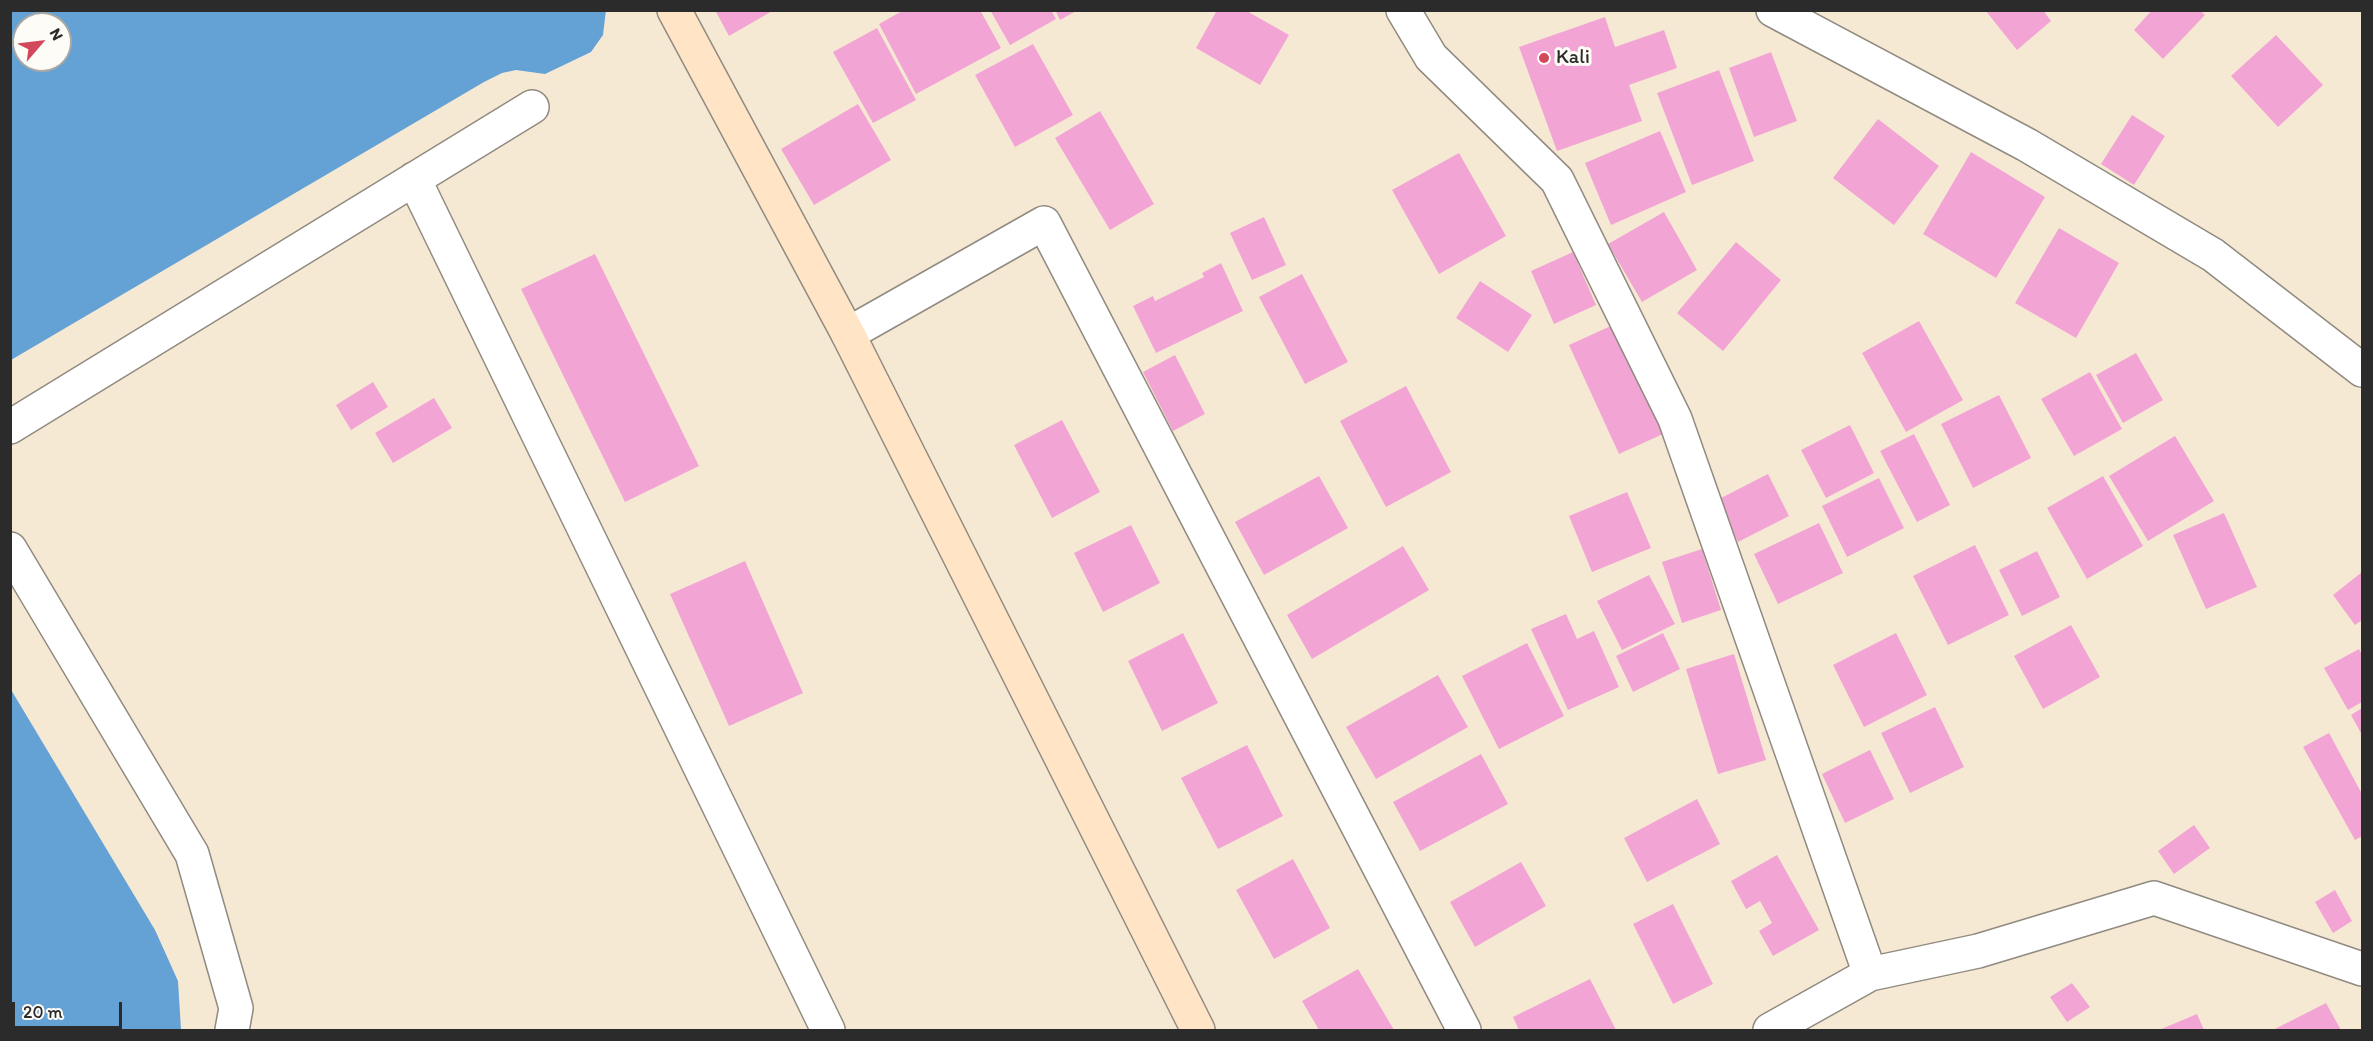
<!DOCTYPE html>
<html>
<head>
<meta charset="utf-8">
<style>
  body { margin:0 }
  #map { position:relative; width:2373px; height:1041px; overflow:hidden; background:#f6e9d4; font-family:Itim,sans-serif }
  canvas { display:block }
  .frame { position:absolute; inset:0; border:12px solid #2b2b2b; pointer-events:none }
  .north { position:absolute; left:12px; top:12px; width:60px; height:60px; box-sizing:border-box; background:#fdfcf7; border:2px solid #a9a8a5; border-radius:50%; rotate:62deg; font-size:16px; font-weight:700; line-height:24px; text-align:center; color:#2b2b2b }
  .north::after { content:''; display:block; margin:auto; width:21px; height:27px; background:#d1495b; clip-path:polygon(50% 0,100% 100%,50% 72%,0 100%) }
  .scale { position:absolute; left:12px; top:1002px; width:110px; height:27px; box-sizing:border-box; border:3px solid #2b2b2b; border-top:0; padding-left:8px; font-size:18px; line-height:21px; white-space:nowrap; color:#2b2b2b; -webkit-text-stroke:4px #fdfcf7; paint-order:stroke }
</style>
</head>
<body>
<div id="map">
<canvas width="2373" height="1041"></canvas>
<div class="frame"></div>
<div class="north">N</div>
<div class="scale">20 m</div>
</div>
<script>
const g = document.querySelector('canvas').getContext('2d');
g.lineJoin = 'round';
function paint(path, color) { g.fillStyle = color; g.fill(path, 'evenodd'); }
const shape = rows => new Path2D(rows.map(r => 'M' + r).join(''));
function stroke(path, color, width, dash) { g.strokeStyle = color; g.lineWidth = width; g.lineCap = dash ? 'butt' : 'round'; g.setLineDash(dash || []); g.stroke(path); }
function drawText(font, color, halo, rows, align = 'center') {
  g.font = font + ' Itim,sans-serif'; g.lineWidth = 6; g.setLineDash([]); g.textBaseline = 'middle'; g.strokeStyle = halo; g.fillStyle = color; for (const [text, x, y, turn = 0] of rows) {
    g.save(); g.translate(x, y); g.rotate((+turn || 0) * Math.PI / 180); g.textAlign = isNaN(turn) ? turn : align; if (halo) g.strokeText(text, 0, 0); g.fillText(text, 0, 0); g.restore();
  }
}
paint(shape([
  [606,10,603,35,591,52,545,74,516,70,502,73,484,82,11,360,11,11],
  [24,24,60,24,60,60,24,60],
  [10,688,155,930,178,981,181,1030,11,1030]
]), '#64a1d5');
paint(shape([
  [715,10,774,10,729,36],
  [904,10,980,10,1001,48,916,94,879,24],
  [990,10,1051,10,1056,19,1010,45],
  [1055,10,1078,10,1060,20],
  [1217,10,1245,10,1289,35,1260,85,1196,48],
  [1985,10,2043,10,2051,21,2017,50],
  [2152,10,2200,10,2205,15,2163,59,2134,30],
  [1605,17,1615,47,1664,30,1677,68,1629,85,1642,121,1557,151,1519,47],
  [877,28,916,100,873,123,833,52],
  [2276,35,2323,85,2278,127,2231,76],
  [1033,44,1073,115,1015,147,975,75],
  [1771,52,1797,121,1754,137,1729,68],
  [1719,70,1754,161,1692,185,1657,93],
  [858,104,891,160,814,205,781,149],
  [1100,111,1154,204,1110,230,1055,138],
  [2132,115,2165,136,2134,185,2101,164],
  [1878,119,1939,166,1894,225,1833,178],
  [1660,131,1686,192,1611,225,1585,163],
  [1971,152,2045,197,1996,278,1923,234],
  [1459,153,1506,236,1439,274,1392,190],
  [1664,212,1697,270,1642,302,1608,244],
  [1264,217,1286,265,1252,280,1230,233],
  [2059,228,2119,263,2076,338,2015,303],
  [1736,242,1781,280,1723,351,1677,313],
  [1573,252,1596,305,1554,324,1531,271],
  [595,254,699,466,625,502,521,289],
  [1221,263,1243,311,1156,353,1133,306,1153,296,1155,301,1204,277,1202,273],
  [1302,274,1348,362,1305,384,1259,297],
  [1480,281,1532,315,1508,352,1456,318],
  [1919,321,1963,400,1906,432,1862,353],
  [1613,325,1663,434,1619,454,1569,345],
  [2136,353,2163,400,2123,423,2096,375],
  [1175,355,1205,414,1173,431,1143,372],
  [2090,372,2122,429,2074,456,2041,399],
  [373,382,388,407,351,430,336,405],
  [1406,386,1451,472,1386,507,1340,421],
  [1999,395,2031,458,1973,488,1941,424],
  [434,398,452,428,393,463,375,433],
  [1062,420,1100,492,1052,518,1014,445],
  [1850,425,1874,473,1826,498,1801,450],
  [1914,434,1950,505,1917,522,1880,451],
  [2175,436,2214,501,2148,541,2109,476],
  [1768,474,1789,516,1738,542,1717,500],
  [1319,476,1348,528,1264,575,1235,522],
  [2103,476,2143,546,2087,579,2047,508],
  [1879,478,1904,528,1847,557,1822,506],
  [1627,492,1651,548,1592,572,1569,516],
  [2224,513,2257,587,2206,609,2173,535],
  [1819,523,1843,573,1778,604,1754,554],
  [1131,525,1160,583,1103,612,1074,553],
  [1975,545,2009,615,1948,645,1913,576],
  [1403,546,1429,590,1312,659,1287,615],
  [1702,549,1721,610,1682,623,1662,562],
  [2037,551,2060,597,2022,616,1999,570],
  [745,561,803,693,729,726,670,594],
  [2362,572,2362,620,2355,625,2333,595],
  [1649,575,1675,624,1622,650,1597,601],
  [1566,614,1577,639,1594,631,1619,687,1568,710,1531,629],
  [2071,625,2100,677,2043,709,2014,656],
  [1183,633,1218,703,1162,731,1128,661],
  [1663,633,1680,669,1633,692,1616,656],
  [1896,633,1927,695,1864,727,1833,665],
  [1527,643,1564,716,1499,749,1462,676],
  [2359,649,2362,655,2362,702,2348,710,2324,668],
  [1734,654,1766,760,1718,774,1686,669],
  [1438,675,1468,727,1376,779,1346,727],
  [1935,707,1964,767,1910,793,1881,733],
  [2362,708,2362,735,2351,715],
  [2329,733,2362,794,2362,836,2355,840,2303,747],
  [1247,745,1283,816,1218,849,1181,778],
  [1870,750,1894,799,1845,823,1822,774],
  [1481,754,1508,804,1420,851,1393,802],
  [1697,799,1720,844,1647,882,1624,838],
  [2194,825,2210,848,2174,874,2158,851],
  [1777,855,1819,930,1773,956,1759,931,1772,923,1760,901,1746,909,1731,881],
  [1293,859,1330,928,1274,959,1236,890],
  [1521,862,1546,906,1475,947,1450,902],
  [2335,890,2352,921,2333,933,2315,902],
  [1673,904,1713,984,1673,1004,1633,924],
  [1358,969,1394,1030,1319,1030,1302,1001],
  [1590,979,1616,1030,1519,1030,1513,1017],
  [2072,983,2090,1007,2067,1022,2050,997],
  [2326,1003,2341,1030,2273,1030],
  [2197,1014,2204,1030,2159,1030]
]), '#f2a5d5');
const street = shape([
  [1403,10,1431,57,1557,180,1675,419,1870,974],
  [1773,10,2027,145,2213,255,2362,370],
  [414,179,828,1030],
  [848,334,1044,223,1464,1030],
  [10,427,532,107],
  [10,549,192,854,236,1008,232,1030],
  [1770,1030,1870,974,1978,951,2154,898,2362,969]
]);
const secondary = shape([
  [674,10,848,334,1198,1030]
]);
stroke(street, '#908a80', 36);
stroke(secondary, '#908a80', 36);
stroke(street, '#fff', 33);
stroke(secondary, '#ffe4c6', 33);
for (const [x, y, r, color] of [
  [1544,58,6,"#d1495b"]
]) { const dot = new Path2D(); dot.arc(x, y, r, 0, 2 * Math.PI); g.fillStyle = color; g.fill(dot); stroke(dot, '#fdfcf7', 2); }
drawText('20px', '#2b2b2b', '#fdfcf7', [
  ["Kali",1556,58]
], 'left');
</script>
</body>
</html>
